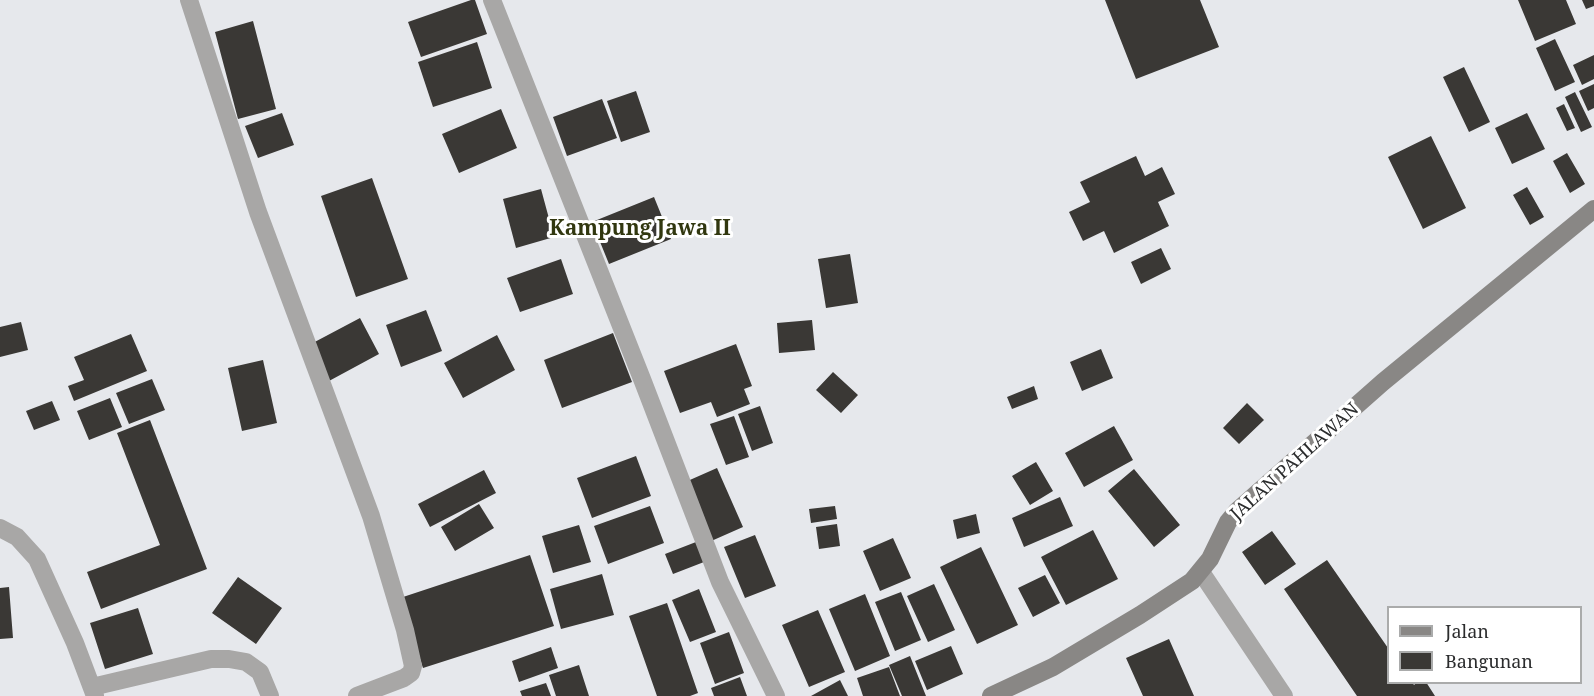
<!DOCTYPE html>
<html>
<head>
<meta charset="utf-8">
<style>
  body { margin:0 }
  #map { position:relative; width:1594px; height:696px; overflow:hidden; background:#e6e8ec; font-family:"Noto Serif",serif }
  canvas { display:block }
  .legend { position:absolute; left:1387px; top:606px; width:195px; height:78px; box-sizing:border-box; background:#fff; border:2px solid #aaabab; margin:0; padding:8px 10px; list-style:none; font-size:18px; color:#2b2c2d }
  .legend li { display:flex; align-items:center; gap:12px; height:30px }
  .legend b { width:30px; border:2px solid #aaabab }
</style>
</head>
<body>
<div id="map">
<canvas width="1594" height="696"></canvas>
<ul class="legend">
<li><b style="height:8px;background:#898785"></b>Jalan</li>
<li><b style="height:16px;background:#3a3835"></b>Bangunan</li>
</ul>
</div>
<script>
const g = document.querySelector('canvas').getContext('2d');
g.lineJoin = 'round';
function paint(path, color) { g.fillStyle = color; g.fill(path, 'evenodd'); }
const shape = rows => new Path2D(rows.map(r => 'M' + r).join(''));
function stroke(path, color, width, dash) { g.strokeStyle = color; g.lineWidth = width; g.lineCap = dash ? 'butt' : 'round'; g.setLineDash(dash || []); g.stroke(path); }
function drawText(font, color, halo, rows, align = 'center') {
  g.font = font + ' "Noto Serif",serif'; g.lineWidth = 6; g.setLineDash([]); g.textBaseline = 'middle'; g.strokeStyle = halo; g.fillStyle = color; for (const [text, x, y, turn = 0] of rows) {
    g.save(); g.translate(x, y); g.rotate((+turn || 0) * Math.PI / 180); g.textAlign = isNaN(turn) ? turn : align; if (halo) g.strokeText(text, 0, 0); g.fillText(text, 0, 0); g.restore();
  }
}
paint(shape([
  [471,0,475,0,487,34,421,57,408,22],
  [1105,0,1200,0,1219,47,1136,79],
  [1518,0,1566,0,1576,24,1535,41],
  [1582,0,1594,0,1594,6,1586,9],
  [253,21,276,109,238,119,215,32],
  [1555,39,1575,82,1555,91,1536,48],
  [477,42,492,88,433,107,418,62],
  [1594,55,1594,79,1582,85,1573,65],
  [1464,67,1490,122,1469,132,1443,77],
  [1594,84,1594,108,1588,111,1579,91],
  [636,91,650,132,621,142,607,101],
  [1575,92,1592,127,1581,132,1565,97],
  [602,99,617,138,567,156,553,117],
  [1564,104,1575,128,1567,131,1556,108],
  [501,109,517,148,459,173,442,134],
  [282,113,294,145,258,158,245,126],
  [1527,113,1545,149,1512,164,1495,128],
  [1431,136,1466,208,1423,229,1388,157],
  [1567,153,1585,184,1570,193,1553,161],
  [1136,156,1145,176,1162,167,1175,194,1158,202,1169,226,1114,253,1104,231,1083,241,1069,212,1090,202,1080,182],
  [372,178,408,279,356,297,321,196],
  [1527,187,1544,217,1530,225,1513,195],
  [541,189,554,237,516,248,503,199],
  [654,197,671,239,609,264,592,222],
  [1161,248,1171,269,1141,284,1131,262],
  [850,254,858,303,826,308,818,259],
  [561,259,573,294,520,312,507,278],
  [426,310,442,351,401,367,386,325],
  [360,318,379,354,329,381,309,345],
  [812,320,815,350,779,353,777,323],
  [21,322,28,350,0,357,0,327],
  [613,333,632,382,562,408,544,360],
  [131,334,147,371,74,401,68,386,84,380,74,357],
  [497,335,515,370,463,398,444,363],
  [736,344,752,386,744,389,750,404,717,417,711,402,680,413,664,371],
  [1101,349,1113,378,1082,391,1070,362],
  [263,360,277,423,242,431,228,368],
  [833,372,858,395,841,413,816,390],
  [152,379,165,410,129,424,116,393],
  [1034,386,1038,399,1012,409,1007,397],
  [110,398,122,427,89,440,77,411],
  [52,401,60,420,34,430,26,411],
  [1247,403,1264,420,1239,444,1223,428],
  [760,406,773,443,752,451,738,414],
  [734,416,749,457,726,465,710,424],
  [150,420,207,569,101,609,87,572,160,545,117,433],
  [1114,426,1133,460,1084,487,1065,453],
  [636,456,651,496,592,518,577,478],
  [1036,462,1053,491,1030,505,1012,476],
  [717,468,743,527,709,542,683,483],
  [1134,469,1180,525,1154,547,1108,491],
  [484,470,496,493,430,527,418,504],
  [1060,497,1073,526,1024,547,1012,518],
  [479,504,494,528,455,551,441,527],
  [650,506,664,543,608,564,594,526],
  [835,506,837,519,811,523,809,509],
  [976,514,980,533,957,539,953,520],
  [837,524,840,546,819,549,816,527],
  [579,525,591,562,553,573,542,536],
  [1093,530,1118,579,1066,605,1041,557],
  [1272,531,1296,564,1265,585,1242,552],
  [755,535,776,586,745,598,724,547],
  [893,538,911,578,880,591,863,551],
  [696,542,704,562,673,574,665,554],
  [981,547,1018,625,977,644,940,567],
  [530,555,554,626,423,668,400,598],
  [1327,560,1388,648,1388,682,1412,682,1414,685,1417,682,1426,682,1435,696,1357,696,1284,589],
  [602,574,614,615,561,629,550,589],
  [1045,575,1060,603,1033,617,1018,588],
  [238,577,282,608,256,644,212,613],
  [934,584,955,630,928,642,907,596],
  [9,587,13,638,0,639,0,588],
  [699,589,716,632,690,642,672,600],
  [901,592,921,640,895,651,875,602],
  [865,594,890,656,855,671,829,609],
  [667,603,698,693,690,696,657,696,629,616],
  [138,608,153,654,105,669,90,623],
  [818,610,845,672,809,687,782,625],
  [729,632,744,673,715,684,700,643],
  [1169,639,1194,696,1143,696,1126,658],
  [951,646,963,674,927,690,915,661],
  [551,647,558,668,519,682,512,661],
  [910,656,926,696,902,696,889,665],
  [579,665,589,696,556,696,549,675],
  [889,667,900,696,863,696,857,678],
  [740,677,747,696,714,696,711,688],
  [840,680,848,696,811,696],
  [546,683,551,696,522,696,520,691]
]), '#3a3835');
stroke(shape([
  [189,0,258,212,371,516,405,630,413,666,411,673,404,678,357,696],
  [492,0,642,379,720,582,776,696],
  [0,528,17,537,37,559,75,643,95,696],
  [1201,572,1284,696],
  [92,687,211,659,229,659,246,662,260,672,270,696]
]), '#a8a7a6', 18);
stroke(shape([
  [991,696,1053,667,1140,615,1192,581,1210,559,1228,522,1237,511,1383,382,1594,209]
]), '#898785', 18);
drawText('18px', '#2b2c2d', '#fff', [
  ["JALAN PAHLAWAN",1295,462,-42]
]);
drawText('bold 21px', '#31370f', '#fff', [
  ["Kampung Jawa II",640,229]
]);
</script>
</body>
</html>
